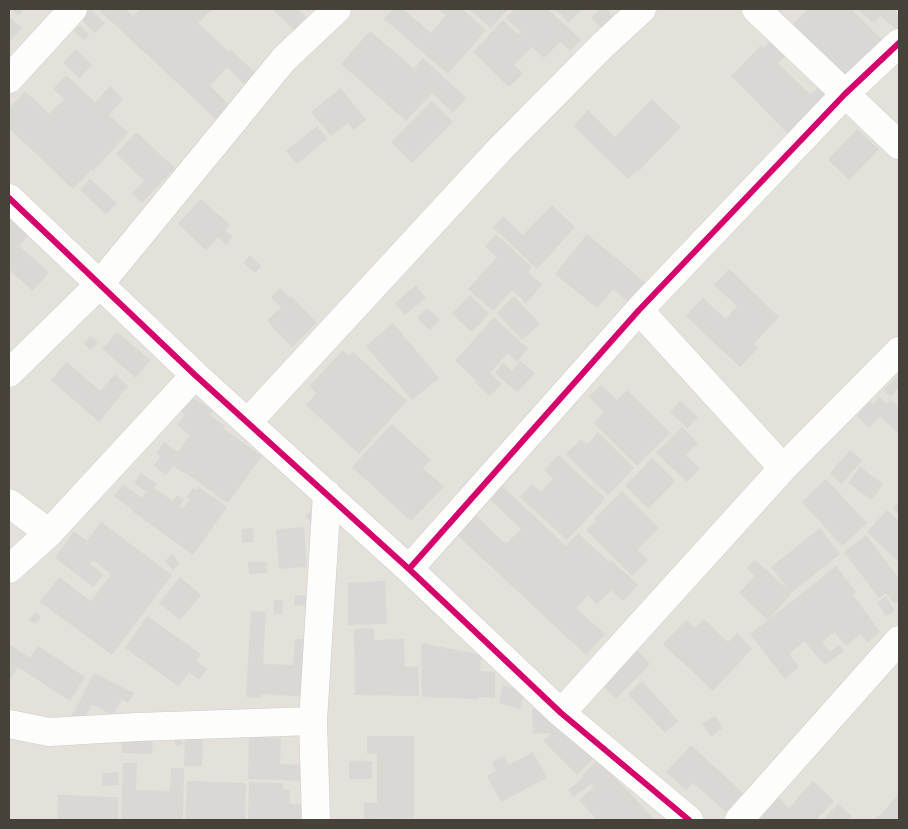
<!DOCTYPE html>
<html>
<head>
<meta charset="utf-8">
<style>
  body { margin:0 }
  #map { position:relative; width:908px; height:829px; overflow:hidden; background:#f1efec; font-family:"Exo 2",sans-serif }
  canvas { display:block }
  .frame { position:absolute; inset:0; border:10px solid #464139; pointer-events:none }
</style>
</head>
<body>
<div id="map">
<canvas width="908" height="829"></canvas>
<div class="frame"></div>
</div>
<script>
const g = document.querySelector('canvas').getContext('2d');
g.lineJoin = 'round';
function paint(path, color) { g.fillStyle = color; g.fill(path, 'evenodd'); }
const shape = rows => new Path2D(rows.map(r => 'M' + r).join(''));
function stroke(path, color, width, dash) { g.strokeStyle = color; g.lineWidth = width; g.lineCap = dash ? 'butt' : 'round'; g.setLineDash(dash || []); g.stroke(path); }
paint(shape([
  [9,9,899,9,899,820,9,820]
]), '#e4e1db');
paint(shape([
  [11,9,25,9,18,16],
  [85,9,90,9,105,23,95,33,78,16],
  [98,9,126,9,133,16,140,9,212,9,198,23,229,52,231,50,261,78,250,90,227,67,210,86,231,107,218,121],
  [274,9,297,9,313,23,301,36,273,10],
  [393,9,403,9,431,33,446,15,438,9,462,9,486,30,448,74,384,19],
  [469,9,508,9,491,28],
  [515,9,551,9,549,10,581,40,570,51,560,42,544,58,532,47,514,65,523,73,509,87,473,52,503,20,519,35,521,32,506,18],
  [555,9,582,9,569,22],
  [601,9,606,9,619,23,607,34,591,18],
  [808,9,851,9,888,46,850,83,792,25],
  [857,9,893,9,899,15,899,32,881,16,874,23],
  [9,17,22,28,9,43],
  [80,25,89,35,84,40,74,31],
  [370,31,414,69,423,58,466,98,453,113,432,93,406,121,341,64],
  [773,39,788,54,778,63,811,95,820,85,833,98,792,138,731,76,761,45,763,48],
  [76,49,92,65,80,78,63,63],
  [66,75,95,102,110,86,123,99,109,115,128,133,93,171,91,170,73,189,9,128,9,108,25,91,49,114,64,99,53,89],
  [341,88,366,120,353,130,348,123,331,136,311,112],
  [652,99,681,127,639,171,638,169,628,179,574,126,588,110,615,137],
  [432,101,453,122,412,163,391,142],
  [317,126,327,139,297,164,286,151],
  [857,129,879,149,849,180,828,160],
  [136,132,175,168,142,203,132,193,144,181,116,154],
  [90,179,117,203,106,214,80,190],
  [201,199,230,225,225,230,233,237,226,245,218,237,206,250,178,224],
  [552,205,575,227,537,269,493,227,503,217,523,235],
  [9,213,31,232,19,246,49,272,33,291,9,270],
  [496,234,532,267,528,272,542,285,526,303,512,290,493,311,468,289,497,257,485,247],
  [587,234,647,284,631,304,613,289,597,308,555,274],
  [250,255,261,266,255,273,243,263],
  [729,269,779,317,754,344,758,348,740,367,686,316,703,298,726,319,737,306,714,285],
  [416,285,426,298,405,315,395,303],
  [280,288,290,298,291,296,317,323,292,347,267,321,281,307,271,297],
  [470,295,489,314,472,332,452,314],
  [514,296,540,324,522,340,497,313],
  [427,308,440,319,430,330,417,318],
  [494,317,528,349,517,362,508,353,490,373,502,384,490,396,475,383,477,381,455,361],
  [393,323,439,378,412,400,366,346],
  [117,332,150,360,136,378,102,349],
  [90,336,98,341,91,350,84,344],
  [343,350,350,356,353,352,407,401,359,454,306,405,317,393,309,386],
  [520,361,535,373,517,392,495,373,503,363,512,371],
  [67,362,100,391,115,374,128,386,99,422,51,380],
  [897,377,899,379,899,388,890,397,884,390],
  [601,385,617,400,627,390,670,433,637,466,594,423,604,412,589,397],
  [191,396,213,411,210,415,225,426,224,429,262,456,228,503,184,472,183,473,173,466,166,475,154,466,160,457,156,454,164,442,178,452,190,435,177,425,185,414,180,411],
  [879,397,887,404,891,400,899,407,899,434,880,416,869,428,857,416,870,401,873,404],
  [680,401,698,417,688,428,670,413],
  [392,424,431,460,423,468,444,487,411,521,352,467],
  [682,427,698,443,685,455,700,469,687,482,656,453],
  [598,432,634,468,608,495,566,454,581,439,587,445],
  [850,450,862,461,841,484,830,473],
  [558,455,605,498,601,502,602,503,567,540,520,497,532,484,541,492,553,479,544,470],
  [652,458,675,481,648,509,625,486],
  [860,467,883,484,872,500,848,483],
  [141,473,157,484,154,488,173,501,177,495,184,500,179,506,183,509,190,499,186,497,193,488,196,490,199,487,227,507,193,555,132,511,133,510,114,496,123,484,142,498,146,492,134,483],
  [826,479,867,523,842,546,802,502],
  [501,485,566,546,578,533,609,562,611,560,638,585,623,601,611,590,597,605,588,595,576,608,605,634,586,655,455,533,473,513,506,544,521,529,488,498],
  [622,491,659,528,637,550,648,560,632,576,586,530,596,521,594,519],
  [899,502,899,514,893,508],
  [314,509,313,526,305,516],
  [887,510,899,521,899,562,867,532],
  [101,522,172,575,112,655,40,602,59,577,91,601,111,574,93,560,90,564,103,574,94,587,55,558,74,531,87,541],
  [304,527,307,567,279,569,276,529],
  [253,528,254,542,242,543,242,529],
  [820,528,840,554,791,593,771,567],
  [866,535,897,576,899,574,899,600,895,604,886,593,879,598,844,552],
  [172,554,180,563,173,570,165,561],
  [755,560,792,593,768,620,836,566,856,592,853,595,880,632,867,642,860,634,846,646,835,632,822,642,830,652,839,645,844,651,825,665,804,641,789,654,799,667,785,679,750,634,768,620,739,593,755,576,747,568],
  [248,562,267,562,267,573,249,574],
  [180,577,201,595,180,620,159,603],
  [385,581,387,624,348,625,348,583],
  [295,595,307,596,307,606,294,605],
  [886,596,895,611,886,616,877,602],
  [274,600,283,600,282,614,274,614],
  [251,611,266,612,263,664,293,665,295,639,309,639,306,697,261,694,261,698,246,697],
  [36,612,41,617,35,624,29,619],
  [147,616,201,654,196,661,207,669,199,680,189,672,178,686,125,648],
  [704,619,728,642,737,633,752,649,713,691,663,644,686,620,695,628],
  [374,628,374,640,404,639,405,667,418,666,419,696,355,695,354,629],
  [421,643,482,655,480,671,495,672,495,698,478,697,478,699,422,697],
  [9,644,30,658,38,646,85,677,70,701,18,667,9,681],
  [637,650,650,664,616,699,602,685],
  [94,673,134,693,128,703,122,699,113,716,92,704,81,725,70,719],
  [642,681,678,721,665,733,628,694],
  [503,685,525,690,520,709,499,703],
  [555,708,556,728,561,722,595,756,577,775,543,741,551,733,533,734,532,709],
  [715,716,723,728,711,737,702,724],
  [181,735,183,744,176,746,173,737],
  [367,736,414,736,414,818,364,819,364,802,377,803,377,754,367,754],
  [185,737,203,738,202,766,184,766],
  [249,737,281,738,280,764,308,765,308,781,248,779],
  [122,738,153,739,152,754,122,753],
  [691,745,743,793,726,812,693,783,686,790,666,772],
  [533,752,547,778,501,802,487,776,496,771,492,762,504,756,508,765],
  [598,760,655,820,597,820,579,800,594,787,591,784,573,797,568,790,584,777,582,775],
  [349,761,372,761,372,779,349,779],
  [123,763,137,763,136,790,170,791,171,768,184,768,183,820,121,820],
  [118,772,119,785,102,786,102,773],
  [187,781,246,783,245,820,185,820],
  [813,781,834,801,816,820,757,820,778,797,789,808],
  [249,782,283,783,283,789,290,790,290,804,309,804,308,820,248,820],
  [899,793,899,820,874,820,878,815,880,816],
  [58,795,118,797,118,820,57,819],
  [838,804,852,816,849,819,851,820,823,820]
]), '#dad8d5');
const street = shape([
  [756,9,899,145],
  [9,79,73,9],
  [9,198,195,375,409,569,561,713,689,820],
  [639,310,783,468],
  [9,373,99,285,284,59,337,9],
  [248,422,501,148,602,46,642,9],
  [9,503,49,533],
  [9,569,49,533,195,375],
  [409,569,639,310,845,94,899,43],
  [561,713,783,468,899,351],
  [9,724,49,732,137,727,313,721],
  [316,820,313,721,327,494],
  [739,820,899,640]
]);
stroke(street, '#cfcdca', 29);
stroke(street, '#fdfdfc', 28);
stroke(shape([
  [9,198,195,375,409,569,561,713,689,820],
  [409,569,639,310,845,94,899,43]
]), '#d6006c', 6);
</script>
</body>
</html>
